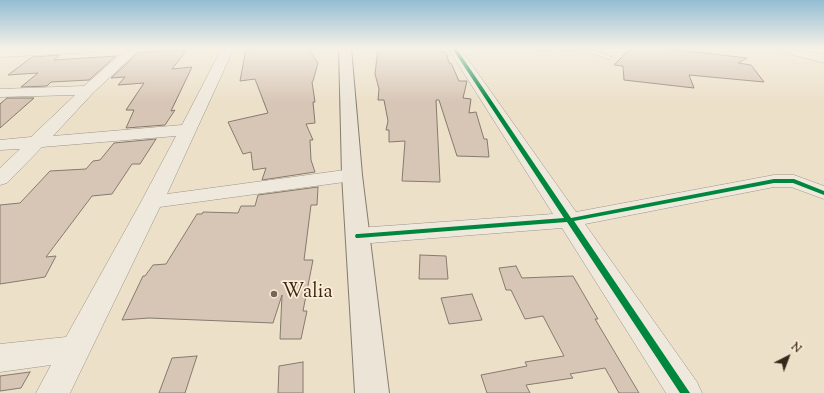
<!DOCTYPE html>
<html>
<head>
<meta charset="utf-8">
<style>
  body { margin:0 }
  #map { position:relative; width:824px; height:393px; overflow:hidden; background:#ece0c9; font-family:"Sorts Mill Goudy",serif }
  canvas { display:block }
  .north { position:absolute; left:768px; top:337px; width:40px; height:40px; -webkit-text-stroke:3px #fceed3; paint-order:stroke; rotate:42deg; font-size:11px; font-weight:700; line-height:16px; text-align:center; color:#38261a }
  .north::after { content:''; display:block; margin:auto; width:14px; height:18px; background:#38261a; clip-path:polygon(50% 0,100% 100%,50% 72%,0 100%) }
</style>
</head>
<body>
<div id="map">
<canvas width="824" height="393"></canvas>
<div class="north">N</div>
</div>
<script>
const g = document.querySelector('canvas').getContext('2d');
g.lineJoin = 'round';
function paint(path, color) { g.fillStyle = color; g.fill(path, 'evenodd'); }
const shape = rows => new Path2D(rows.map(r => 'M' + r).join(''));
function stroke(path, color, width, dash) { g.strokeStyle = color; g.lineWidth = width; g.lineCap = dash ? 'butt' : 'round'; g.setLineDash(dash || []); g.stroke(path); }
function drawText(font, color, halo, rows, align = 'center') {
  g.font = font + ' "Sorts Mill Goudy",serif'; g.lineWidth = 3.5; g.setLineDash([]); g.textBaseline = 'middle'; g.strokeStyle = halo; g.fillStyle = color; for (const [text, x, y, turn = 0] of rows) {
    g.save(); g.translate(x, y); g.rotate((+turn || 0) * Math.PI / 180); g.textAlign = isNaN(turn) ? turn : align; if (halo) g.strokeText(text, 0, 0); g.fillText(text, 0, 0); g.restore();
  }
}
const building = shape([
  [308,48,318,63,313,81,312,82,315,102,313,102,315,123,306,124,313,140,310,140,311,160,315,172,262,180,266,168,253,170,251,152,243,154,228,122,268,113,255,79,240,81,246,49,308,48],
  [378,48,440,48,442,52,446,52,449,63,451,63,459,81,467,81,463,98,471,99,469,113,476,112,484,139,487,139,489,157,457,156,439,100,436,100,440,182,402,181,405,141,389,142,389,130,386,130,388,121,384,100,378,100,379,89,375,74,378,48],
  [631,48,661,48,747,58,738,63,751,65,764,82,689,75,694,88,624,80,623,66,614,65,631,48],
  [187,50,172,69,192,67,171,111,175,110,165,125,126,128,134,110,126,110,144,83,118,85,125,77,111,78,139,52,187,50],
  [60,55,54,60,116,56,89,80,51,82,47,86,21,87,38,73,8,75,32,57,60,55],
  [7,98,34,98,0,128,0,104,7,98],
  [156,139,140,164,132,164,112,194,92,196,46,257,56,256,45,277,0,284,0,205,20,203,50,171,86,169,93,161,100,160,114,143,156,139],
  [318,187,317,205,311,205,304,260,313,260,303,311,307,311,301,339,280,339,282,295,273,323,149,318,122,320,143,276,145,276,153,265,166,264,197,214,202,214,203,212,238,213,241,206,255,206,258,195,318,187],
  [420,255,446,256,448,279,419,279,420,255],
  [516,266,522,278,573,276,598,319,595,319,639,393,619,393,605,368,570,374,573,378,526,385,530,393,487,393,481,375,527,366,525,362,564,356,543,316,525,319,511,290,506,290,499,268,516,266],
  [472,294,482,320,449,324,441,298,472,294],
  [197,356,185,393,159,393,172,358,197,356],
  [303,362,303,393,278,393,279,366,303,362],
  [30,372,21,388,0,391,0,376,30,372]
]);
paint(building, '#d7c5b5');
stroke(building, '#847b6e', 1);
const service = shape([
  [531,48,589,48,612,57,609,59,588,52,534,50,531,48]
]);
const minor = shape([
  [27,48,102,48,100,51,96,52,0,57,0,49,27,48],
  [128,48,141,48,93,93,53,136,182,125,222,48,234,48,167,194,352,169,359,171,362,175,359,179,352,181,160,207,70,393,36,393,51,365,0,372,0,344,66,337,141,202,176,136,42,147,7,183,0,185,0,168,20,149,0,150,0,140,31,137,75,95,0,97,0,89,84,86,128,48],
  [448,48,460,48,576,212,774,175,794,175,824,186,824,199,791,187,774,187,585,224,697,382,702,393,666,393,562,228,358,244,350,242,346,236,350,230,358,228,553,214,448,48],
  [776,48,796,48,824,55,824,63,778,51,776,48]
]);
const trunk = shape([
  [339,48,351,48,362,175,389,393,355,393,342,175,339,48]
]);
stroke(service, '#9d9485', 1);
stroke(minor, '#9d9485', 1);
stroke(trunk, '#847b6e', 2);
paint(service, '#efe8dd');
paint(minor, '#efe8dd');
paint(trunk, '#ebe4d7');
paint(shape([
  [452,48,456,48,571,218,774,179,794,179,824,191,824,195,793,183,774,183,574,221,690,393,680,393,567,222,358,238,356,238,355,236,356,234,358,234,564,218,452,48]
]), '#00873e');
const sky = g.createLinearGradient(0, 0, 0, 103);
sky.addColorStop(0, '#94bdd3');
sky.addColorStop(0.47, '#f6f1e7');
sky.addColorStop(1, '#f6f1e700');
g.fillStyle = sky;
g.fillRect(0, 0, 824, 103);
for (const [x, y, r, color] of [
  [274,294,4,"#776757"]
]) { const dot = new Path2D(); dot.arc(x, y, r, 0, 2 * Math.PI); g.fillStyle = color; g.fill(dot); stroke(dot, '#fceed3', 1.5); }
drawText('20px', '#38261a', '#fceed3', [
  ["Walia",282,294]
], 'left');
</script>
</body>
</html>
